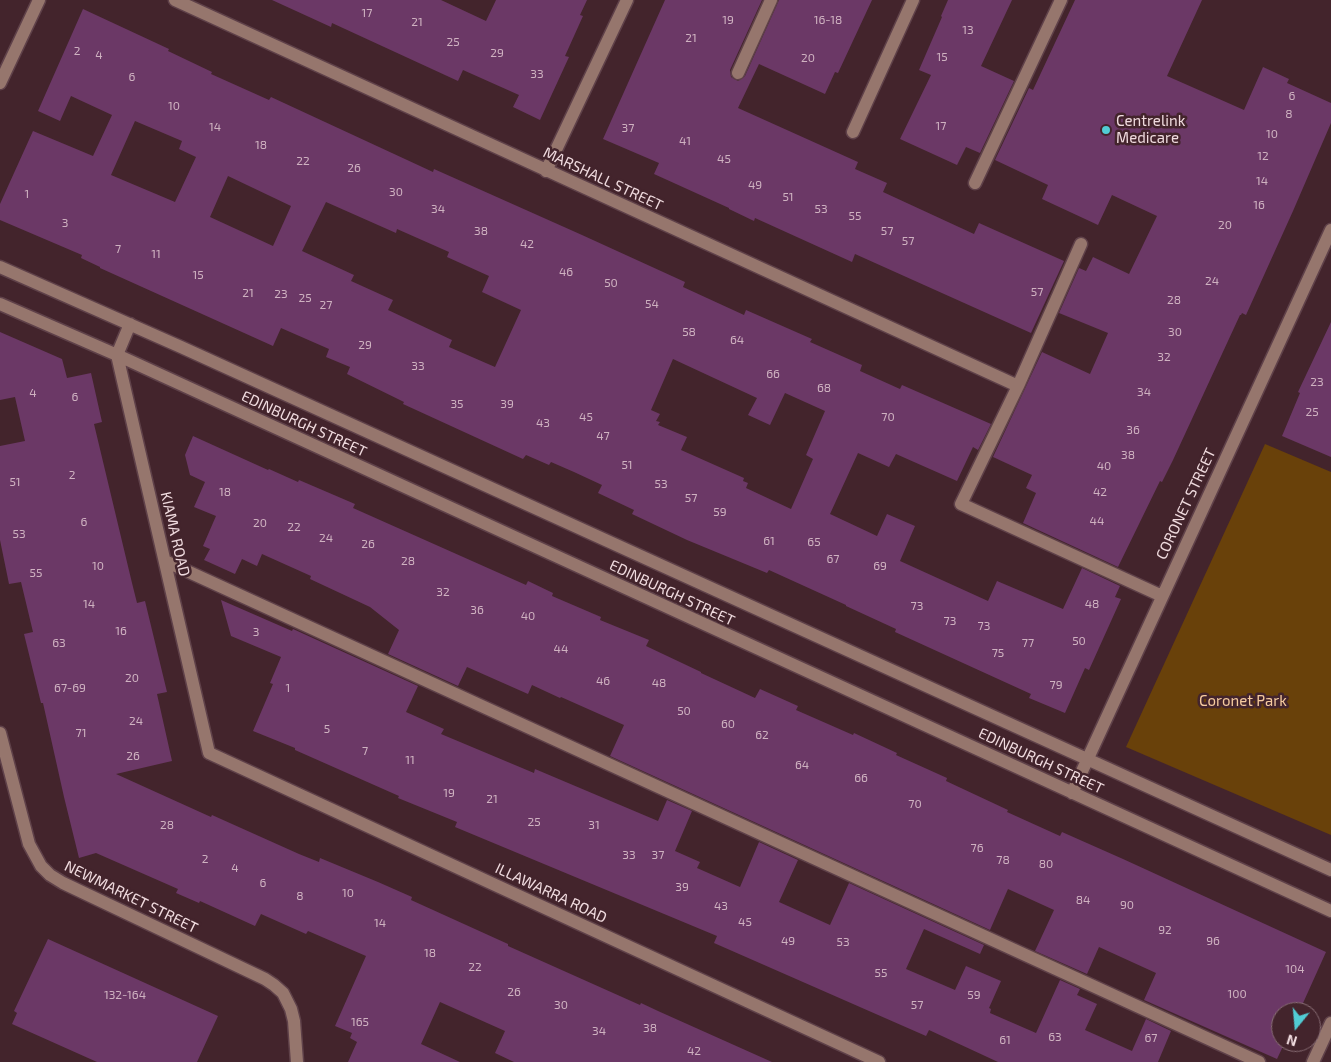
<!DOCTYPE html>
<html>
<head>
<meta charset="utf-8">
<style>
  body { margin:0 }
  #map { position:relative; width:1331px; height:1062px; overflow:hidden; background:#43242c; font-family:"Exo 2",sans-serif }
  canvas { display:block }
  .north { position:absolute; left:1271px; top:1002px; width:50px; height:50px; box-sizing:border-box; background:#43242c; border:1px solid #886d74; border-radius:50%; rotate:197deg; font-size:14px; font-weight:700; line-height:20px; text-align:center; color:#f0dbdf }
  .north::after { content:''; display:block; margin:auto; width:18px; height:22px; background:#51ccd4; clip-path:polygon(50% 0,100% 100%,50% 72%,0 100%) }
</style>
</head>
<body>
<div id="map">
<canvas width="1331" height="1062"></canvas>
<div class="north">N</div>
</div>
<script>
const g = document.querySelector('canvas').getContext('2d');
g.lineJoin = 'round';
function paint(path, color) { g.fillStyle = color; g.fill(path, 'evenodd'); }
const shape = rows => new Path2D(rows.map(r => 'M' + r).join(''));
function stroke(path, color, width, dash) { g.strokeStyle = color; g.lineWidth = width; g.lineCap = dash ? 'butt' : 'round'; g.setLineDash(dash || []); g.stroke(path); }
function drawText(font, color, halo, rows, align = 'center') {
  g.font = font + ' "Exo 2",sans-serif'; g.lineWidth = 5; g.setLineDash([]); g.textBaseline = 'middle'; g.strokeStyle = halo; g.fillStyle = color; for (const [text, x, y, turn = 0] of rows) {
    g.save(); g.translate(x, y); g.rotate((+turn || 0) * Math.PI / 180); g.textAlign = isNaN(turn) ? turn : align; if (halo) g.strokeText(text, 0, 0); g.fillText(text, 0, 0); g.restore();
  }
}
paint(shape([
  [1265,444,1331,472,1331,835,1126,747]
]), '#69410a');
paint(shape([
  [272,0,441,0,486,21,496,0,587,0,580,15,583,16,565,56,569,57,540,120,513,107,519,95,463,70,458,81,332,23,331,27],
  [665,0,762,0,730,70,731,77,738,81,745,76,779,0,872,0,838,73,835,72,825,94,759,64,738,108,858,162,855,169,887,183,883,192,974,234,979,223,1064,261,1031,333,855,254,852,262,755,218,754,221,729,209,729,208,654,174,659,163,603,139],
  [948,0,1012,0,981,66,1014,81,980,153,966,147,957,165,900,139,931,75,919,70,942,17,941,16],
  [1075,0,1202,0,1167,76,1244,110,1263,67,1289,79,1287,83,1331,103,1331,123,1293,211,1246,315,1242,313,1241,315,1240,315,1173,460,1162,482,1160,481,1118,567,1023,523,1036,493,1026,488,1032,475,993,457,1042,352,1090,374,1108,333,1059,313,1079,268,1086,271,1093,257,1129,274,1157,216,1112,195,1098,225,1042,199,1048,185,995,160,1029,88,1033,90],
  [83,9,169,49,168,51,212,72,211,74,269,100,271,97,433,172,434,169,582,235,685,282,683,287,744,315,746,310,812,339,810,342,862,365,860,371,900,389,902,385,991,424,978,450,973,447,957,481,896,454,889,467,858,453,830,514,877,536,887,514,915,526,900,561,988,601,997,581,1063,609,1082,568,1120,586,1115,597,1121,599,1089,670,1085,668,1065,713,1029,698,1031,694,895,632,896,629,846,606,846,605,769,570,767,573,687,540,632,514,634,510,598,493,602,485,574,472,551,462,549,465,526,455,523,459,403,404,404,402,347,374,350,367,326,357,329,349,281,328,273,346,100,268,100,267,81,258,82,255,0,220,0,204,33,131,93,156,112,115,71,96,60,121,38,111],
  [135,121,182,141,179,149,196,157,175,202,111,175],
  [228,176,291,206,273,246,210,217],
  [326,202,396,233,397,229,449,252,447,257,489,276,482,292,521,310,495,367,449,347,452,340,388,310,393,300,351,281,354,275,302,251],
  [673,359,757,398,748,415,770,425,785,393,825,411,806,455,813,459,791,509,746,488,748,483,743,481,744,478,681,450,687,437,658,425,660,422,656,421,660,414,651,410],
  [1331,322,1331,457,1282,436,1300,393,1298,392],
  [0,332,62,359,67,378,91,373,102,422,94,424,132,583,137,603,145,601,167,692,157,694,172,761,116,774,211,817,212,815,299,854,319,862,320,858,378,882,412,897,411,900,508,944,508,946,640,1005,641,1003,658,1011,772,1062,514,1062,495,1053,505,1031,440,1002,421,1044,460,1062,348,1062,357,1042,350,1038,352,1033,335,1026,366,956,308,931,306,934,261,914,255,926,200,901,199,903,176,893,178,889,96,853,79,858,64,797,43,703,41,703,24,634,33,632,21,582,9,584,0,540,0,446,25,441,15,397,0,400],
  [193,436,268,470,269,469,298,482,299,480,355,504,353,508,526,585,528,581,553,593,552,596,601,617,600,620,649,640,646,646,701,672,701,673,755,698,760,689,798,706,796,710,853,735,854,733,897,753,896,755,947,778,946,781,1008,810,1007,812,1060,836,1062,832,1123,859,1326,952,1299,1012,1281,1012,1281,1042,1285,1042,1277,1059,1144,1000,1156,973,1099,947,1087,974,1035,951,1054,910,1008,889,990,930,610,756,624,725,561,697,560,698,532,685,528,694,467,667,458,686,388,654,399,630,370,607,310,579,311,576,262,554,257,566,242,559,235,574,204,560,210,549,203,546,216,516,194,507,205,482,190,475,185,455],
  [221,600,292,631,293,629,418,686,406,712,444,729,441,734,534,773,535,769,658,821,667,800,692,811,675,851,700,862,697,868,740,887,759,842,798,860,779,902,830,925,849,883,984,945,980,954,924,929,906,969,955,990,966,966,1001,981,989,1008,991,1009,990,1013,1036,1033,1060,980,1080,989,1077,995,1097,1004,1085,1030,1132,1051,1146,1019,1171,1031,1158,1062,998,1062,929,1030,926,1036,714,943,717,936,455,827,457,822,398,798,399,796,295,750,295,748,253,731,273,684,270,683,281,657,231,636],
  [48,939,218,1016,197,1062,97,1062,12,1024,17,1013,14,1011]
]), '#6b3866');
const minor = shape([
  [175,0,1018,386],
  [738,73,771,0],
  [0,83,39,0],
  [853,132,913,0],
  [546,171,627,0],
  [975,183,1061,0],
  [1081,244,1018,386,961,504,1162,596],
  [0,267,181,347,1331,870],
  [0,304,117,355,1331,911],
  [130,324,117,355,209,753,879,1062],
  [165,561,1259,1062],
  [0,733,29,844,41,866,50,875,63,883,265,979,274,985,283,993,291,1009,294,1021,297,1062],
  [1072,793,1331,230],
  [1313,1062,1331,1023]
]);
stroke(minor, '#5f4149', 15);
stroke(minor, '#96766d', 12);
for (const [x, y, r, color] of [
  [1106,130,5,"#51ccd4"]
]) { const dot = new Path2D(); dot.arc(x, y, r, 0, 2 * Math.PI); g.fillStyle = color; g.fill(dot); stroke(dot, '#43242c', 2); }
drawText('12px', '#cfb2c1', null, [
  ["17",367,13],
  ["19",728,20],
  ["16-18",828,20],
  ["21",417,22],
  ["13",968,30],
  ["21",691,38],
  ["25",453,42],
  ["2",77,51],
  ["29",497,53],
  ["4",99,55],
  ["15",942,57],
  ["20",808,58],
  ["33",537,74],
  ["6",132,77],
  ["6",1292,96],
  ["10",174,106],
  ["8",1289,114],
  ["17",941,126],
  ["14",215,127],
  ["37",628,128],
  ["10",1272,134],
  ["41",685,141],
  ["18",261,145],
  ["12",1263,156],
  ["45",724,159],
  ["22",303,161],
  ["26",354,168],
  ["14",1262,181],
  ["49",755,185],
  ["30",396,192],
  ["1",27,194],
  ["51",788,197],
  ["16",1259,205],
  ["34",438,209],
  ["53",821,209],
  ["55",855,216],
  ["3",65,223],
  ["20",1225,225],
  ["38",481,231],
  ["57",887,231],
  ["57",908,241],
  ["42",527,244],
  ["7",118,249],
  ["11",156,254],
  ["46",566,272],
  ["15",198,275],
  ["24",1212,281],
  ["50",611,283],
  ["57",1037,292],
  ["21",248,293],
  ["23",281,294],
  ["25",305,298],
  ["28",1174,300],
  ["54",652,304],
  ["27",326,305],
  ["58",689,332],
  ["30",1175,332],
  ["64",737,340],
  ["29",365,345],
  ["32",1164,357],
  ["33",418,366],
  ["66",773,374],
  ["23",1317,382],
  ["68",824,388],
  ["34",1144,392],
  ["4",33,393],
  ["6",75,397],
  ["35",457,404],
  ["39",507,404],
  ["25",1312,412],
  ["45",586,417],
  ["70",888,417],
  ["43",543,423],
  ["36",1133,430],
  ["47",603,436],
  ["38",1128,455],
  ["51",627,465],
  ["40",1104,466],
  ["2",72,475],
  ["51",15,482],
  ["53",661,484],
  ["18",225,492],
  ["42",1100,492],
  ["57",691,498],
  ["59",720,512],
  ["44",1097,521],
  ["6",84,522],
  ["20",260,523],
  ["22",294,527],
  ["53",19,534],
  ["24",326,538],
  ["61",769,541],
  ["65",814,542],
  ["26",368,544],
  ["67",833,559],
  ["28",408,561],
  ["10",98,566],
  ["69",880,566],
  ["55",36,573],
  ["32",443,592],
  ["14",89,604],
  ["48",1092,604],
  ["73",917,606],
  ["36",477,610],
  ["40",528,616],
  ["73",950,621],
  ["73",984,626],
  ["16",121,631],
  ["3",256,632],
  ["50",1079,641],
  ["63",59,643],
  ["77",1028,643],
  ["44",561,649],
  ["75",998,653],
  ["20",132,678],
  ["46",603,681],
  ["48",659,683],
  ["79",1056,685],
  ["67-69",70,688],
  ["1",288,688],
  ["50",684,711],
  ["24",136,721],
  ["60",728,724],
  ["5",327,729],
  ["71",81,733],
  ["62",762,735],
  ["7",365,751],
  ["26",133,756],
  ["11",410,760],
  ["64",802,765],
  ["66",861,778],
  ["19",449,793],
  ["21",492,799],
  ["70",915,804],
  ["25",534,822],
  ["28",167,825],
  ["31",594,825],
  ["76",977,848],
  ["33",629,855],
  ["37",658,855],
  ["2",205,859],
  ["78",1003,860],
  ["80",1046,864],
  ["4",235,868],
  ["6",263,883],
  ["39",682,887],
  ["10",348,893],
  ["8",300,896],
  ["84",1083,900],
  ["90",1127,905],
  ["43",721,906],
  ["45",745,922],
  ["14",380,923],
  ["92",1165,930],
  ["49",788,941],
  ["96",1213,941],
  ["53",843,942],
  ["18",430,953],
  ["22",475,967],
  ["104",1295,969],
  ["55",881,973],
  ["26",514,992],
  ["100",1237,994],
  ["132-164",125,995],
  ["59",974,995],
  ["30",561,1005],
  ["57",917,1005],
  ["165",360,1022],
  ["38",650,1028],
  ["34",599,1031],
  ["63",1055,1037],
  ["67",1151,1038],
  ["61",1005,1040],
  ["42",694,1051]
]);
drawText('15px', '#f0dbdf', '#43242c', [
  ["Centrelink",1116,121],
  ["Medicare",1116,138]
], 'left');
drawText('15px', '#f0dbdf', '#43242c', [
  ["MARSHALL STREET",603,179,25],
  ["EDINBURGH STREET",304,424,25],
  ["CORONET STREET",1186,504,-65],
  ["KIAMA ROAD",175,534,77],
  ["EDINBURGH STREET",672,593,25],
  ["EDINBURGH STREET",1041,761,25],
  ["ILLAWARRA ROAD",551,893,25],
  ["NEWMARKET STREET",131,897,26]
]);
drawText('15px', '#f6cb9f', '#43242c', [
  ["Coronet Park",1243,701]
]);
</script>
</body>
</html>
